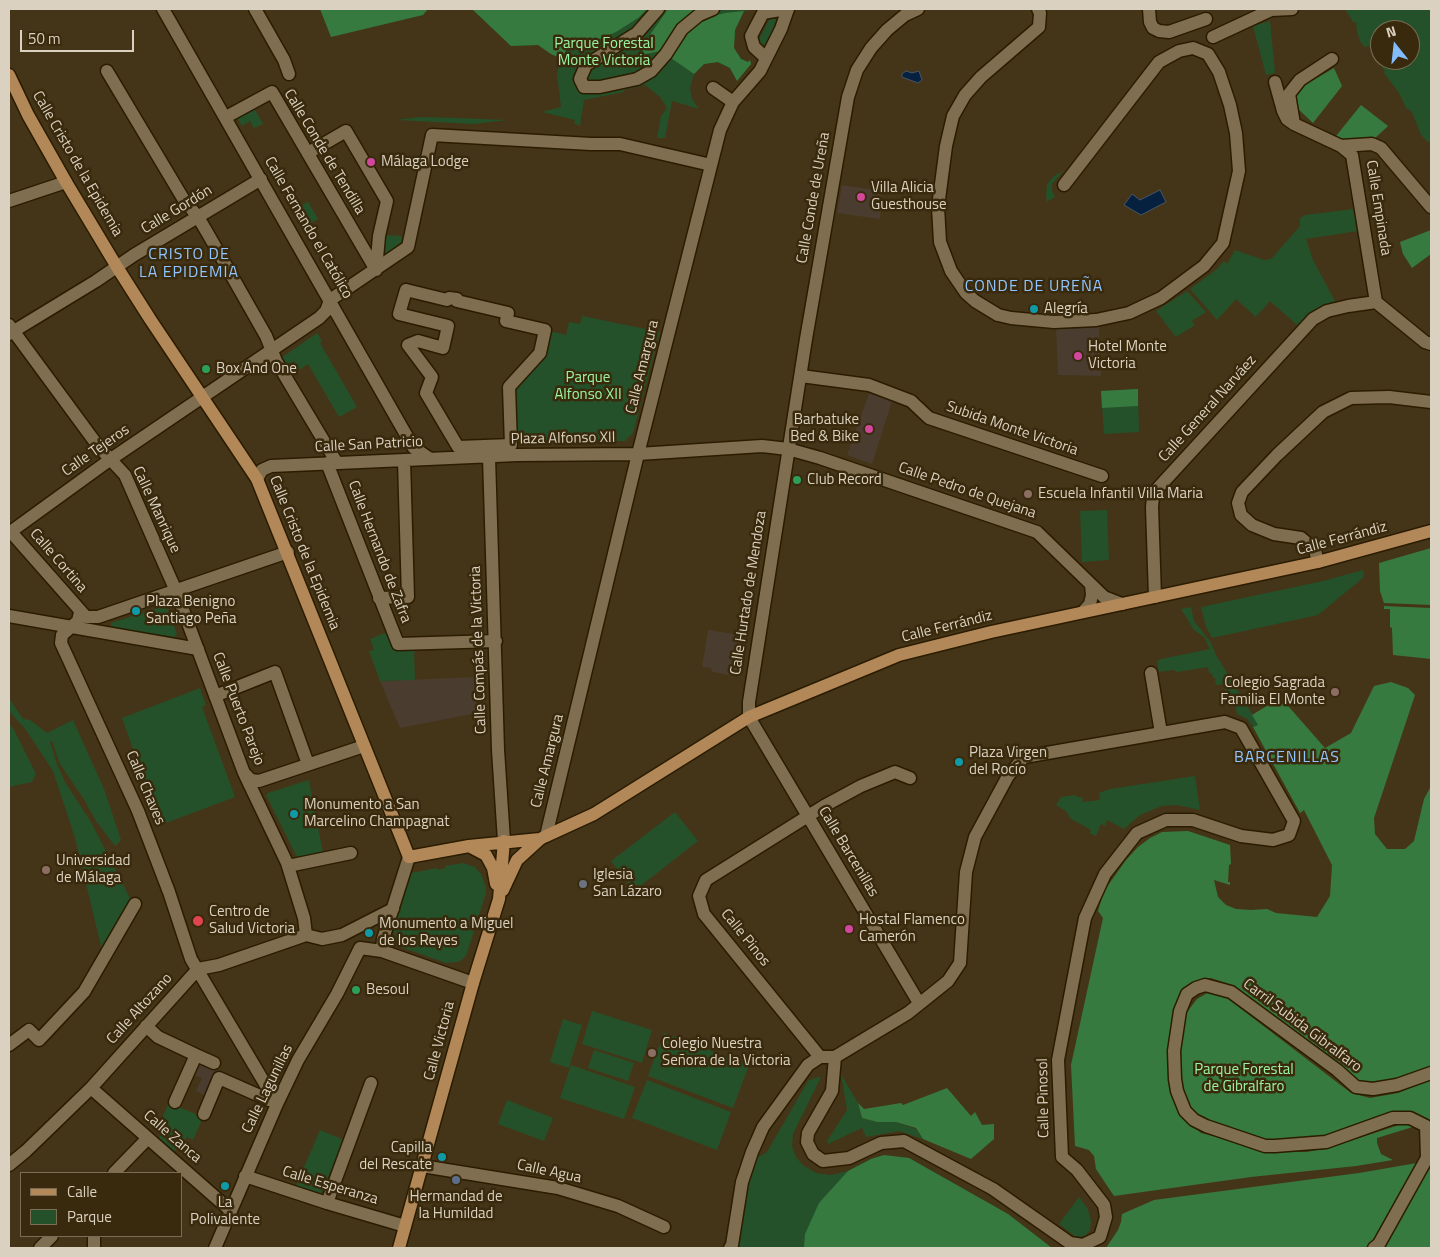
<!DOCTYPE html>
<html>
<head>
<meta charset="utf-8">
<style>
  body { margin:0 }
  #map { position:relative; width:1440px; height:1257px; overflow:hidden; background:#453518; font-family:"Titillium Web",sans-serif }
  canvas { display:block }
  .frame { position:absolute; inset:0; border:10px solid #dad1c0; pointer-events:none }
  .legend { position:absolute; left:20px; top:1172px; width:162px; height:65px; box-sizing:border-box; background:#3a2a0d; border:1px solid #7a6d55; margin:0; padding:6px 9px; list-style:none; font-size:15px; color:#dad1c0 }
  .legend li { display:flex; align-items:center; gap:10px; height:25px }
  .legend b { width:25px; border:1px solid #7a6d55 }
  .north { position:absolute; left:1370px; top:20px; width:50px; height:50px; box-sizing:border-box; background:#3a2a0d; border:1px solid #7a6d55; border-radius:50%; rotate:344deg; font-size:14px; font-weight:700; line-height:20px; text-align:center; color:#dad1c0 }
  .north::after { content:''; display:block; margin:auto; width:18px; height:22px; background:#82bcfa; clip-path:polygon(50% 0,100% 100%,50% 72%,0 100%) }
  .scale { position:absolute; left:20px; top:30px; width:114px; height:22px; box-sizing:border-box; border:2px solid #dad1c0; border-top:0; padding-left:6px; font-size:15px; line-height:18px; white-space:nowrap; color:#dad1c0; -webkit-text-stroke:4px #3a2a0d; paint-order:stroke }
</style>
</head>
<body>
<div id="map">
<canvas width="1440" height="1257"></canvas>
<div class="frame"></div>
<ul class="legend">
<li><b style="height:6px;background:#b38859"></b>Calle</li>
<li><b style="height:14px;background:#245129"></b>Parque</li>
</ul>
<div class="north">N</div>
<div class="scale">50 m</div>
</div>
<script>
const g = document.querySelector('canvas').getContext('2d');
g.lineJoin = 'round';
function paint(path, color) { g.fillStyle = color; g.fill(path, 'evenodd'); }
const shape = rows => new Path2D(rows.map(r => 'M' + r).join(''));
function stroke(path, color, width, dash) { g.strokeStyle = color; g.lineWidth = width; g.lineCap = dash ? 'butt' : 'round'; g.setLineDash(dash || []); g.stroke(path); }
function drawText(font, color, halo, rows, align = 'center') {
  g.font = font + ' "Titillium Web",sans-serif'; g.lineWidth = 5; g.setLineDash([]); g.textBaseline = 'middle'; g.strokeStyle = halo; g.fillStyle = color; for (const [text, x, y, turn = 0] of rows) {
    g.save(); g.translate(x, y); g.rotate((+turn || 0) * Math.PI / 180); g.textAlign = isNaN(turn) ? turn : align; if (halo) g.strokeText(text, 0, 0); g.fillText(text, 0, 0); g.restore();
  }
}
paint(shape([
  [842,185,882,191,880,219,837,213],
  [1099,327,1101,376,1058,375,1056,329],
  [871,388,893,398,872,464,847,455],
  [708,630,747,636,740,677,712,672,711,668,702,667],
  [476,677,477,713,400,728,380,681],
  [199,1063,218,1070,206,1096,196,1091,202,1078,194,1075]
]), '#4a3c2e');
paint(shape([
  [472,9,754,9,744,11,735,30,734,48,741,59,748,62,750,60,751,64,737,81,730,68,717,62,704,64,694,74,690,88,692,99,699,109,672,101,665,138,657,138,661,116,667,108,660,97,645,85,624,90,624,92,584,100,580,126,574,123,575,120,542,112,561,107,557,74,560,58,551,54,538,45,511,46],
  [1345,9,1431,9,1431,142,1428,142,1421,135,1412,112,1406,108,1399,93,1384,73,1385,72,1371,49,1368,46,1364,47,1360,41,1357,32,1356,22,1353,22],
  [1380,30,1410,30,1410,60,1380,60],
  [775,18,777,24,768,45,760,44,759,39,769,20],
  [1270,21,1275,73,1266,75,1253,26],
  [254,108,263,124,254,128,250,121,242,126,237,118],
  [420,117,456,118,507,120,474,124,396,120],
  [1063,171,1052,184,1052,190,1055,197,1047,202,1046,194,1047,184,1054,176],
  [308,202,318,219,301,229,291,210],
  [1354,209,1358,231,1306,239,1313,260,1335,301,1314,310,1297,325,1270,301,1256,317,1236,299,1217,320,1190,289,1217,269,1224,261,1227,264,1235,250,1264,260,1271,259,1300,226,1300,218,1305,215],
  [384,235,402,236,400,249,382,260],
  [1187,291,1206,312,1192,321,1195,325,1176,337,1156,311],
  [582,316,660,332,633,433,625,441,519,444,518,442,513,437,509,387,534,358,545,330,566,335,569,322,580,324],
  [317,333,322,341,320,343,357,407,339,417,308,364,299,370,294,361,286,366,281,358],
  [1138,389,1139,432,1104,434,1101,391],
  [1107,510,1109,560,1082,562,1080,511],
  [1363,570,1364,577,1318,615,1212,638,1206,627,1201,607,1323,581],
  [164,606,167,608,177,634,174,637,112,628,111,627,111,623],
  [1191,607,1194,621,1210,641,1216,655,1259,725,1253,727,1247,719,1237,714,1234,699,1230,699,1229,695,1226,695,1224,684,1216,685,1215,678,1213,678,1212,673,1209,673,1208,667,1177,672,1173,670,1159,672,1157,661,1161,659,1210,649,1204,637,1194,630,1181,609],
  [387,632,393,649,414,649,415,680,380,681,369,651,374,650,370,639],
  [200,688,206,705,202,707,235,797,158,826,145,796,149,794,122,718],
  [9,698,23,719,30,720,47,733,73,720,104,789,121,840,115,846,96,821,83,798,60,764,52,741,50,742,57,764,65,782,91,822,132,902,102,950,75,838,53,771,26,730,9,711],
  [9,723,14,730,36,774,32,782,9,787],
  [1195,776,1200,810,1177,805,1162,806,1140,815,1124,829,1107,820,1105,826,1101,824,1096,836,1090,833,1091,830,1071,819,1066,811,1056,805,1061,797,1076,795,1077,797,1082,797,1083,802,1100,800,1099,793,1110,789],
  [309,780,323,853,297,857,266,795,268,793],
  [675,812,698,841,634,891,611,861],
  [463,863,475,867,481,874,486,887,486,893,466,956,459,962,446,963,401,947,395,939,394,928,411,873,437,868,437,870,446,868,445,866],
  [592,1011,652,1030,642,1063,582,1044],
  [563,1019,582,1025,569,1068,550,1062],
  [664,1033,749,1065,733,1108,648,1076],
  [594,1050,634,1063,628,1081,588,1068],
  [571,1065,635,1087,624,1119,560,1098],
  [841,1074,858,1103,862,1118,877,1122,896,1122,916,1129,923,1139,899,1131,866,1137,862,1128,828,1144,827,1141,847,1110],
  [821,1077,793,1134,792,1146,796,1157,803,1165,816,1173,831,1175,848,1171,871,1159,884,1155,909,1158,1008,1214,1052,1248,736,1248,749,1176,755,1159,767,1152,808,1081,815,1078],
  [647,1080,731,1112,717,1150,632,1118],
  [507,1100,553,1118,544,1141,498,1124],
  [169,1103,203,1117,193,1140,187,1137,172,1154,156,1140,170,1126,161,1120],
  [320,1130,344,1140,321,1194,296,1186],
  [1079,1197,1088,1209,1091,1221,1090,1230,1085,1236,1076,1237,1059,1224]
]), '#245129');
paint(shape([
  [320,9,428,9,423,15,331,37],
  [472,9,647,9,638,18,616,32,592,42,571,45,560,58,551,54,538,45,511,46],
  [668,9,698,9,661,51,645,54,641,48],
  [744,11,735,30,734,48,741,59,748,62,750,60,751,64,737,81,730,68,718,62,704,64,694,74,671,58,688,33,701,22,713,16,725,13],
  [1334,68,1342,86,1313,123,1296,107,1294,96,1303,86],
  [1361,105,1388,126,1386,128,1375,138,1345,140,1336,136],
  [1431,230,1431,254,1412,268,1403,254,1400,242],
  [1138,389,1138,406,1102,408,1101,391],
  [1431,548,1431,605,1384,603,1380,591,1379,563],
  [1384,606,1431,608,1431,659,1393,655,1392,628,1390,627,1390,609,1384,609],
  [1391,682,1408,688,1415,695,1374,818,1375,834,1387,849,1405,849,1414,841,1424,799,1431,786,1431,1069,1375,1086,1360,1083,1235,989,1226,983,1211,978,1195,981,1185,990,1175,1011,1168,1058,1170,1085,1175,1104,1185,1119,1201,1133,1270,1151,1307,1152,1331,1147,1399,1125,1410,1124,1416,1126,1377,1138,1377,1143,1381,1154,1393,1160,1356,1166,1251,1177,1114,1196,1096,1169,1094,1156,1089,1150,1075,1146,1071,1065,1103,918,1098,911,1104,891,1126,860,1138,847,1150,838,1162,832,1188,831,1230,845,1231,864,1229,865,1228,882,1230,882,1230,885,1214,880,1218,897,1226,905,1236,909,1251,910,1267,909,1276,913,1317,917,1330,896,1332,865,1304,810,1300,813,1253,727,1258,725,1252,715,1275,701,1289,707,1325,748,1351,733,1374,686],
  [1209,992,1223,995,1351,1093,1370,1098,1398,1093,1431,1080,1431,1128,1422,1117,1405,1112,1388,1115,1322,1138,1268,1140,1215,1126,1204,1121,1193,1111,1186,1097,1180,1073,1180,1050,1187,1012,1197,999],
  [947,1088,971,1116,975,1112,982,1125,994,1124,994,1139,971,1159,923,1139,916,1128,896,1122,877,1122,862,1118,858,1103,864,1109,901,1103,903,1105],
  [884,1155,909,1158,1008,1214,1052,1248,804,1248,805,1234,819,1203,848,1171,871,1159],
  [1417,1163,1393,1208,1372,1242,1365,1248,1106,1248,1118,1230,1121,1222,1122,1214,1154,1200,1359,1173],
  [1431,1164,1431,1248,1381,1248,1384,1245]
]), '#377a3f');
const water = shape([
  [906,71,912,73,919,71,922,80,918,83,902,77,902,74,906,71],
  [1160,190,1166,202,1141,215,1124,205,1132,194,1140,200,1160,190]
]);
paint(water, '#06203f');
stroke(water, '#465566', 1);
const minor = shape([
  [163,9,413,447,430,459],
  [255,9,284,60,289,74],
  [658,9,637,33,586,65,580,79,584,87,600,87,637,79,651,71,666,54,682,29,699,15,713,9],
  [918,9,905,15,887,30,871,48,857,70,848,97,806,339,749,702,749,717,919,1003],
  [1038,9,1040,13,1039,27,981,77,965,95,953,116,946,146,938,207,940,242,951,271,966,293,975,301,998,315,1011,318,1054,322,1096,320,1129,313,1161,298,1204,266,1223,243,1239,171,1236,133,1230,105,1219,72,1208,54,1193,48,1179,51,1159,62,1064,185],
  [1149,9,1150,22,1153,28,1159,31,1169,32,1206,19],
  [1213,37,1271,10,1292,9],
  [766,58,754,47,751,36,763,13,780,10,787,11],
  [107,71,184,200,198,217,208,234,266,336,276,361,337,463],
  [1275,82,1283,111,1287,119,1294,124,1341,146,1352,155,1376,302],
  [713,88,733,102],
  [226,117,272,92,376,270],
  [1294,124,1289,94,1300,80,1332,59],
  [1341,146,1372,144,1381,148,1431,207],
  [308,153,346,131,387,201,379,236,376,270],
  [9,201,66,182],
  [406,290,447,300,449,298,457,299,457,301,508,313,506,321,545,330,540,353,509,387,511,445,458,447,426,393,432,377,408,345,418,341,443,348,448,326,399,314,406,290],
  [1376,302,1425,342,1431,344],
  [9,325,98,446,125,475,176,591,244,773,251,780,259,781,364,746],
  [9,334,96,281,134,255,261,179],
  [801,376,869,385,911,401,929,418,1102,476],
  [489,457,498,750,504,841],
  [327,463,398,644,496,641],
  [257,479,262,470,271,466,517,455,638,454,762,446,788,449,820,458,1037,532,1104,597,1122,604],
  [11,532,86,617,98,617,288,552],
  [9,533,111,459,319,318,326,311,330,300,408,247,432,135,591,144,620,144,711,165],
  [1318,562,1315,550,1301,538,1274,534,1252,525,1241,515,1238,503,1242,492,1277,455,1323,412,1351,398,1389,397,1431,402],
  [1155,597,1152,507,1153,497,1158,488,1313,319,1327,311,1348,306,1376,302],
  [379,598,408,597,404,461],
  [80,612,78,621,62,635,61,643,138,811,169,892,191,959,277,1104],
  [1083,612,1090,604,1092,595,1091,585],
  [9,616,198,649],
  [1151,673,1161,733],
  [215,696,275,672,308,764],
  [245,775,287,863,304,918,306,935],
  [546,836,638,454,720,130,733,102,760,71,781,29,788,9],
  [288,866,351,853],
  [306,935,322,939,342,935,393,909],
  [360,948,382,951,473,983],
  [382,951,383,939,409,857],
  [146,1026,158,1037,196,1055,175,1102],
  [9,1045,29,1030,39,1040,84,992,135,904],
  [196,1055,214,1063],
  [820,1057,704,914,699,896,706,880,824,806,861,786,895,772,910,778],
  [91,1088,231,1211],
  [204,1114,219,1078,269,1100],
  [9,1165,26,1151,91,1088,198,969,219,965,306,935],
  [422,1166,558,1188,618,1206,664,1227],
  [114,1173,148,1138],
  [245,1176,327,1203,405,1226],
  [327,1203,371,1083],
  [94,1236,94,1248],
  [40,1248,52,1236],
  [215,1248,277,1104,298,1060,337,994,360,948],
  [730,1248,732,1245,742,1182,752,1152,763,1127,808,1065,820,1057,835,1057,908,1013,948,981,960,963,966,872,975,837,1008,776,1024,757,1225,722,1241,728,1294,821,1289,835,1273,840,1241,836,1193,820,1166,820,1137,833,1105,874,1085,918,1058,1060,1062,1157,1077,1170,1104,1205,1106,1217,1100,1237,1083,1245,1070,1243,993,1189,904,1141,881,1143,849,1158,823,1161,813,1154,807,1142,808,1133,832,1091,835,1057],
  [1374,1248,1379,1244,1427,1158,1426,1126,1410,1118,1393,1118,1326,1142,1275,1146,1265,1146,1206,1126,1194,1120,1185,1111,1177,1091,1175,1079,1174,1051,1180,1011,1187,994,1196,988,1205,985,1231,992,1337,1070,1356,1087,1373,1089,1397,1085,1431,1073]
]);
const major = shape([
  [9,75,28,115,66,182,117,267,150,319,257,479,409,857,469,846,540,839,546,836,594,814,749,717,899,655,991,632,1318,562,1431,531],
  [469,846,486,855,493,868,496,884],
  [503,890,517,860,540,839],
  [399,1248,473,983,499,899,504,841]
]);
stroke(minor, '#2b1c00', 15);
stroke(major, '#2b1c00', 15);
stroke(minor, '#806e50', 12);
stroke(major, '#b38859', 12);
for (const [x, y, r, color] of [
  [371,162,5,"#d1479c"],
  [861,197,5,"#d1479c"],
  [1034,309,5,"#0f9aa8"],
  [1078,356,5,"#d1479c"],
  [206,369,5,"#2e9e5b"],
  [869,429,5,"#d1479c"],
  [797,480,5,"#2e9e5b"],
  [1028,494,5,"#8d6e63"],
  [136,611,5,"#0f9aa8"],
  [1335,692,5,"#8d6e63"],
  [959,762,5,"#0f9aa8"],
  [294,814,5,"#0f9aa8"],
  [46,870,5,"#8d6e63"],
  [583,884,5,"#6b7280"],
  [198,921,6,"#e0444e"],
  [849,929,5,"#d1479c"],
  [369,933,5,"#0f9aa8"],
  [356,990,5,"#2e9e5b"],
  [652,1053,5,"#8d6e63"],
  [442,1157,5,"#0f9aa8"],
  [456,1180,5,"#5c6f8a"],
  [225,1186,5,"#0f9aa8"]
]) { const dot = new Path2D(); dot.arc(x, y, r, 0, 2 * Math.PI); g.fillStyle = color; g.fill(dot); stroke(dot, '#3a2a0d', 2); }
drawText('15px', '#99f4a1', '#3a2a0d', [
  ["Parque Forestal",604,44],
  ["Monte Victoria",604,61],
  ["Parque",588,378],
  ["Alfonso XII",588,395],
  ["Parque Forestal",1244,1070],
  ["de Gibralfaro",1244,1087]
]);
drawText('15px', '#dad1c0', '#3a2a0d', [
  ["Calle Conde de Tendilla",324,152,59],
  ["Calle Cristo de la Epidemia",77,164,60],
  ["Calle Conde de Ureña",814,198,-80],
  ["Calle Empinada",1378,208,81],
  ["Calle Gordón",177,210,-31],
  ["Calle Fernando el Católico",308,228,60],
  ["Calle Amargura",643,367,-76],
  ["Calle General Narváez",1208,409,-48],
  ["Subida Monte Victoria",1012,429,19],
  ["Plaza Alfonso XII",563,439,-1],
  ["Calle San Patricio",369,445,-3],
  ["Calle Tejeros",96,451,-35],
  ["Calle Pedro de Quejana",967,491,19],
  ["Calle Manrique",156,510,65],
  ["Calle Ferrándiz",1342,539,-15],
  ["Calle Hernando de Zafra",379,552,69],
  ["Calle Cristo de la Epidemia",304,553,68],
  ["Calle Cortina",58,561,49],
  ["Calle Hurtado de Mendoza",749,593,-81],
  ["Calle Ferrándiz",947,627,-14],
  ["Calle Compás de la Victoria",479,650,-92],
  ["Calle Puerto Parejo",238,709,69],
  ["Calle Amargura",548,761,-76],
  ["Calle Chaves",145,788,67],
  ["Calle Barcenillas",848,852,59],
  ["Calle Pinos",745,938,51],
  ["Calle Altozano",140,1009,-48],
  ["Carril Subida Gibralfaro",1302,1026,37],
  ["Calle Victoria",440,1041,-75],
  ["Calle Lagunillas",268,1089,-64],
  ["Calle Pinosol",1044,1098,-91],
  ["Calle Zanca",172,1137,41],
  ["Calle Agua",549,1172,12],
  ["Calle Esperanza",330,1186,17]
]);
drawText('15px', '#dad1c0', '#3a2a0d', [
  ["Málaga Lodge",381,162],
  ["Villa Alicia",871,188],
  ["Guesthouse",871,205],
  ["Alegría",1044,309],
  ["Hotel Monte",1088,347],
  ["Victoria",1088,364],
  ["Box And One",216,369],
  ["Barbatuke",859,420,"right"],
  ["Bed & Bike",859,437,"right"],
  ["Club Record",807,480],
  ["Escuela Infantil Villa Maria",1038,494],
  ["Plaza Benigno",146,602],
  ["Santiago Peña",146,619],
  ["Colegio Sagrada",1325,683,"right"],
  ["Familia El Monte",1325,700,"right"],
  ["Plaza Virgen",969,753],
  ["del Rocío",969,770],
  ["Monumento a San",304,805],
  ["Marcelino Champagnat",304,822],
  ["Universidad",56,861],
  ["de Málaga",56,878],
  ["Iglesia",593,875],
  ["San Lázaro",593,892],
  ["Centro de",209,912],
  ["Salud Victoria",209,929],
  ["Hostal Flamenco",859,920],
  ["Camerón",859,937],
  ["Monumento a Miguel",379,924],
  ["de los Reyes",379,941],
  ["Besoul",366,990],
  ["Colegio Nuestra",662,1044],
  ["Señora de la Victoria",662,1061],
  ["Capilla",432,1148,"right"],
  ["del Rescate",432,1165,"right"],
  ["Hermandad de",456,1197,"center"],
  ["la Humildad",456,1214,"center"],
  ["La",225,1203,"center"],
  ["Polivalente",225,1220,"center"]
], 'left');
g.letterSpacing = '1px';
drawText('16px', '#8ec5fe', '#3a2a0d', [
  ["CRISTO DE",189,255],
  ["LA EPIDEMIA",189,273],
  ["CONDE DE UREÑA",1034,287],
  ["BARCENILLAS",1287,758]
]);
g.letterSpacing = '0px';
</script>
</body>
</html>
